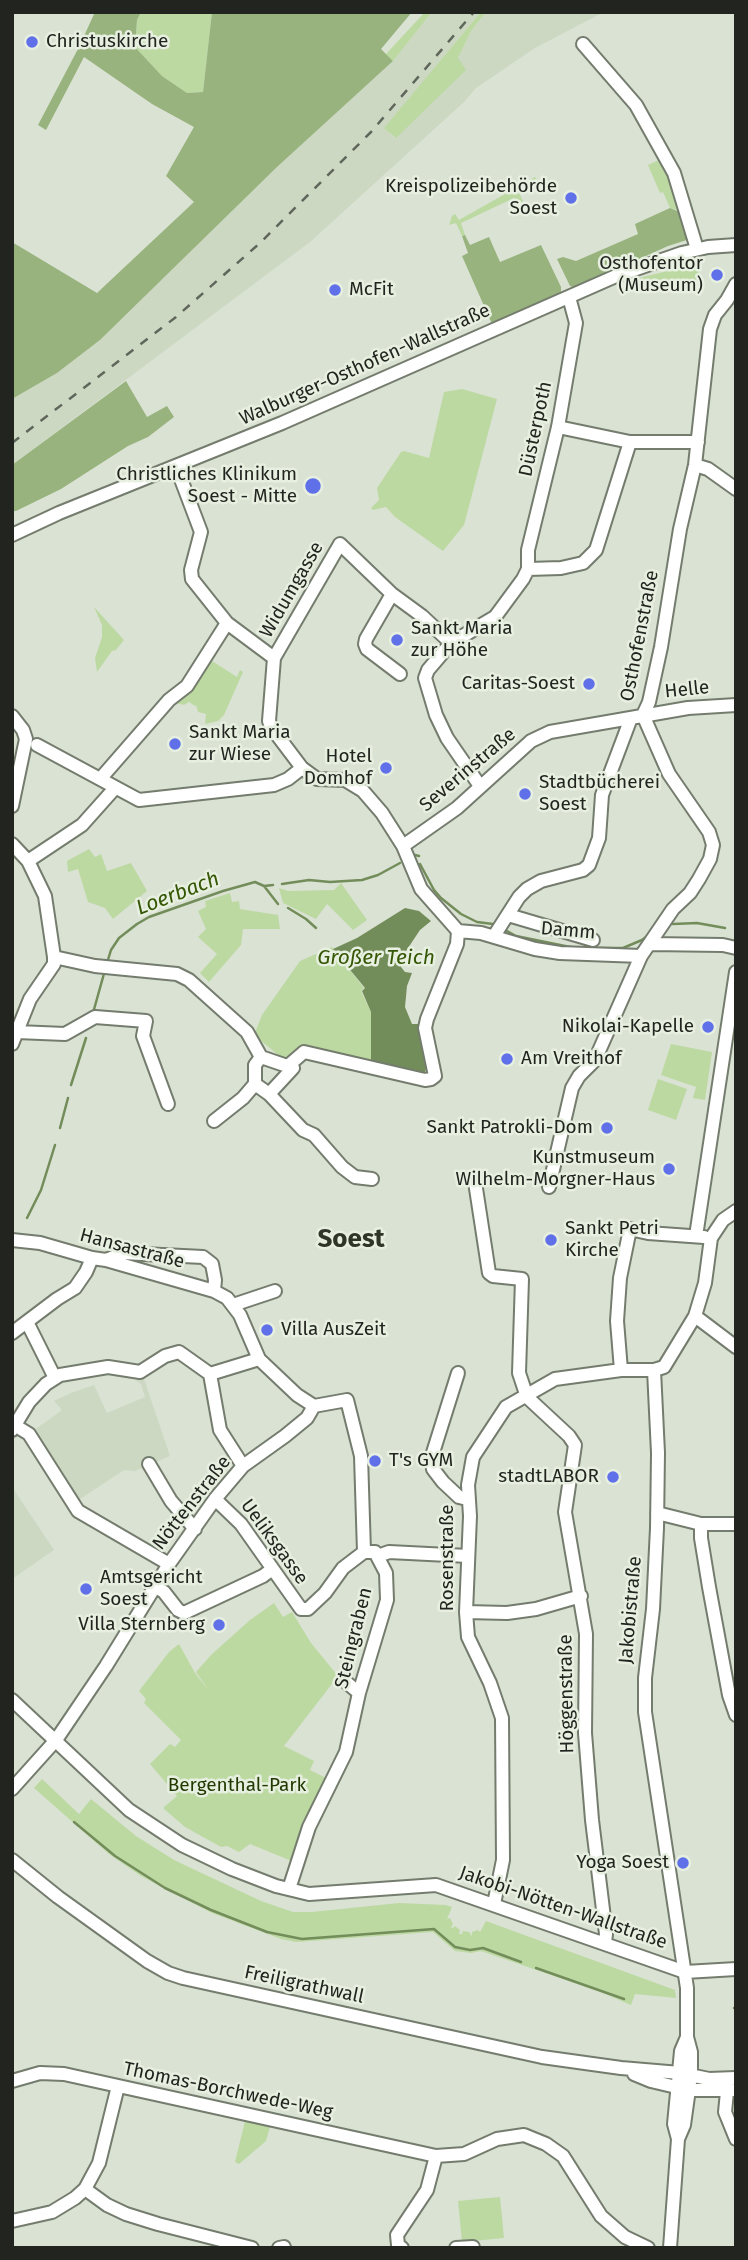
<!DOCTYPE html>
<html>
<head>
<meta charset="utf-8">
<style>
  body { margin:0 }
  #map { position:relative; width:748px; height:2260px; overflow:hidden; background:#dae2d3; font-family:"Fira Sans",sans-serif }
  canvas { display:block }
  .frame { position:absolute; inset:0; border:14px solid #22251f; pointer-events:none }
</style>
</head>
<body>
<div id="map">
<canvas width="748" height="2260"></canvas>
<div class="frame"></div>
</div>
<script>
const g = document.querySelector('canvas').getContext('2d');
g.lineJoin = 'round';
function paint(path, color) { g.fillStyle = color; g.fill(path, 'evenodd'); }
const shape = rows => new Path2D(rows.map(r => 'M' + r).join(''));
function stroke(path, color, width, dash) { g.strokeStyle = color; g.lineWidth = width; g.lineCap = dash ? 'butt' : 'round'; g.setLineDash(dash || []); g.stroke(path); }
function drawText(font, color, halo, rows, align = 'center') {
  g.font = font + ' "Fira Sans",sans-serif'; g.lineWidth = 5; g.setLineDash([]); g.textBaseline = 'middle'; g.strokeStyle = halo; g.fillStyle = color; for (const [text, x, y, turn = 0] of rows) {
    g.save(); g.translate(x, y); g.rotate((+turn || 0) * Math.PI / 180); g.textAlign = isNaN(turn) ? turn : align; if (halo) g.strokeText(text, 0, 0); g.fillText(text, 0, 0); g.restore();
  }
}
paint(shape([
  [432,12,481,12,385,128,395,138,458,58,471,31,486,12,611,12,598,15,535,48,476,88,464,102,310,242,12,465,12,399,57,373,100,340,277,167,393,61],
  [144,1379,170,1456,135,1471,124,1470,77,1501,33,1431,62,1410,54,1401,71,1393,94,1385,107,1413,145,1397,141,1384,135,1380],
  [12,1487,54,1550,12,1579]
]), '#ccd8c2');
paint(shape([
  [141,12,212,12,203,92,187,93,162,76,135,47,137,20],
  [425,12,432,12,393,61,386,54],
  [481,12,486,12,471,31,458,58,466,70,396,138,384,128],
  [661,159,671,174,680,211,670,208,663,192,660,193,648,165],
  [535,177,539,183,519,193,523,201,521,205,514,198,461,223,465,235,462,236,456,223,449,225,452,216,455,214,459,220],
  [701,263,692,293,640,288,635,283,635,280,643,277],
  [462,389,497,399,464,525,443,551,395,517,386,507,373,510,371,508,379,500,377,488,401,452,404,451,429,458,444,392],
  [94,607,124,640,116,650,112,651,97,672,95,658,102,637,102,625],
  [209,659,237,677,240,670,243,672,224,715,218,721,205,724,206,714,198,712,196,705,195,706,189,702,184,705,172,702],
  [89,849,95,857,101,854,107,871,131,863,147,891,113,919,105,908,88,902,78,869,68,872,67,861],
  [341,883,367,920,353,930,327,904,316,919,283,903,279,888,288,891,334,890],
  [230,893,232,902,239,901,240,909,278,915,280,929,243,929,241,945,209,982,200,973,217,954,198,937,206,929,198,911,206,907,205,901],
  [332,947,364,988,361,991,371,1012,371,1067,300,1048,288,1063,254,1035,262,1015,300,961],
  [671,1044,712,1052,705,1100,693,1098,696,1087,661,1075],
  [658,1079,687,1089,676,1120,648,1110],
  [274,1603,283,1617,292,1612,311,1643,338,1676,284,1746,314,1761,310,1770,326,1778,300,1839,294,1862,250,1844,239,1852,227,1846,221,1847,185,1827,163,1808,177,1796,150,1764,170,1744,175,1747,181,1740,144,1703,146,1699,139,1691,169,1652,179,1644,195,1673,209,1691,196,1672,212,1654,250,1620],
  [42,1779,79,1814,91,1799,136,1836,174,1860,261,1901,293,1912,312,1912,399,1903,446,1905,452,1907,447,1919,450,1918,453,1924,451,1927,453,1928,455,1926,460,1930,459,1934,462,1934,463,1931,469,1932,472,1936,472,1932,478,1930,480,1932,486,1921,675,1990,676,1998,635,1994,631,2005,598,1991,481,1951,471,1953,455,1951,433,1932,296,1942,281,1939,212,1913,141,1876,109,1854,34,1788],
  [245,2121,270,2127,266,2141,239,2164,235,2162],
  [500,2197,504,2238,462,2242,458,2201]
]), '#bcd9a2');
paint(shape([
  [95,12,141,12,137,20,135,47,162,76,187,93,203,92,212,12,412,12,381,49,393,61,277,167,100,340,57,373,12,399,12,242,97,293,194,202,166,176,194,127,152,104,84,57,46,130,38,125,79,47],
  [670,208,682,213,690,239,668,246,575,288,570,286,557,259,563,257,576,261,638,234,635,224],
  [465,235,470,245,489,237,500,262,541,245,561,287,561,292,492,324,462,256,468,253,462,236],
  [126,381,147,417,167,406,174,417,148,437,128,446,61,489,16,511,12,511,12,465]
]), '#98b37e');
paint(shape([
  [405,908,419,911,431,921,420,930,406,951,401,967,405,972,412,973,407,986,405,1007,412,1024,421,1024,427,1066,424,1075,371,1067,371,1012,362,991,365,988,333,949,357,938]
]), '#738d5a');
stroke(shape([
  [415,855,419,856],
  [420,864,434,890,441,898,461,914,477,922,493,924],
  [282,884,309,880,330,882,362,880,378,875,400,863],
  [264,886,273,885],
  [288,908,306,919,316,928],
  [673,924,697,923,725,928],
  [507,931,516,936,570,947],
  [582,948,623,948,642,940,650,934],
  [107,963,111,950,119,938,137,924,149,917,223,891,255,882,264,886,278,904],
  [93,1013,105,970],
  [71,1085,86,1038],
  [60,1128,68,1098],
  [27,1218,41,1190,55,1145],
  [74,1822,115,1856,165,1888,211,1910,267,1932,302,1939,434,1929,455,1947,470,1950,483,1948,521,1962],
  [536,1968,624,1999],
  [734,2008,736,2008]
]), '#738d5a', 2.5);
const minor = shape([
  [583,44,636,105,674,173,697,249],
  [558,427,630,442,698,442],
  [695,465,708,469,736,489],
  [176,466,201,532,191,570,192,579,227,623,274,658],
  [12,535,59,513,282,423,616,276,682,253,708,247,736,245],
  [528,569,561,568,583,563,596,550,630,442],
  [392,594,366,639,365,644,367,649,400,674],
  [451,643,422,616,392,594,340,544,274,658,269,721,271,727,302,768,317,779,345,780,363,791,382,813,403,846,421,889,458,931,481,933,535,949,560,953,641,956],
  [643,715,649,702,661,647,680,529,695,465,710,329,715,315,727,300,736,284],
  [12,716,23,730,26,739,12,806],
  [37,745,139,800,274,785,288,779,302,768],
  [101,778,169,700,187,686,227,623],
  [480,786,447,738,436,715,425,678,428,670,451,643,495,617,523,579,528,569,528,550,558,427,576,323,569,297],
  [12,844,28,861,45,896,54,957,95,966,177,974,189,980,247,1032,261,1057,255,1065,255,1084,269,1094,303,1130,314,1135,342,1167,355,1177,372,1179],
  [403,846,457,808,531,741,550,732,688,708,736,705],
  [28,861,82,825,115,788],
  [508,915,593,940],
  [494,936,519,897,527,889,541,881,583,870,589,865,599,838,602,795,631,718],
  [650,944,723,945,736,948],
  [17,1032,65,1034,95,1017,146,1021,143,1036,168,1104],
  [12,1044,30,999,54,964,54,957],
  [261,1057,293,1068,269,1094],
  [289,1065,304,1052,425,1080,431,1079,435,1076,425,1028,427,1019,457,944,458,931],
  [214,1121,243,1098,255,1084],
  [475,1182,489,1273,493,1276,522,1279,519,1373,527,1397,569,1436,575,1445,565,1512,586,1634,585,1733,592,1820,606,1934,605,1943],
  [549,1187,572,1088,579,1076,595,1060,641,956,673,909,690,893,699,879,710,859,713,845,709,832,669,774,643,715],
  [696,1236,736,972],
  [12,1240,40,1243,92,1258,106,1260,214,1291,227,1298,240,1315,259,1359,297,1395,314,1406],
  [106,1260,123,1253,203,1257,212,1264,215,1280,214,1291],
  [233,1305,275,1291],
  [695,1316,736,1347],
  [27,1322,55,1378],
  [12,1333,57,1299,75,1288,86,1272,92,1258],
  [621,1370,617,1321,620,1278,630,1229,648,1233,704,1237],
  [654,1370,658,1453,657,1528,653,1609,645,1678,645,1712,687,1988,687,2037,691,2052,691,2075,684,2125,678,2139,670,2248],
  [458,1373,431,1459,433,1469,443,1482,459,1497,467,1499],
  [210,1374,220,1430,243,1466],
  [16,1426,29,1434,78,1511,169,1564],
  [12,1430,29,1402,46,1384,60,1375,108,1367,140,1372,165,1356,179,1352,210,1374,259,1359],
  [149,1464,171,1501,195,1529],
  [215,1499,241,1524,301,1609,308,1609,325,1593,343,1568,364,1552,375,1552,386,1573,387,1600,359,1693,346,1752,309,1827,289,1889],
  [657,1513,701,1524,736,1524],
  [701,1524,701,1538,709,1587,729,1695,736,1715],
  [378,1556,389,1552,468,1556],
  [155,1586,164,1592,178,1610,184,1613,263,1576,271,1570],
  [466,1612,507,1613,536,1609,581,1596],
  [346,1682,359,1693],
  [12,1700,129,1810,182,1845,232,1869,276,1886,309,1894,436,1885,685,1972,736,1969],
  [12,1789,56,1740,106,1666,169,1564,215,1499,243,1466,285,1436,307,1418,314,1406,347,1400,361,1456,364,1552],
  [12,1860,58,1897,147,1961,168,1973,183,1978,542,2057,621,2068,680,2073,709,2079,736,2078],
  [494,1904,503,1860,502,1718,490,1683,468,1637,466,1612,470,1516,468,1485,473,1457,506,1407,555,1379,621,1370,654,1370,664,1367,695,1316,705,1283,711,1238,723,1220,736,1211],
  [634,2074,651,2081,689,2090,736,2090],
  [12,2081,40,2073,64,2074,436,2156,464,2154,497,2139,524,2135,546,2144,563,2156,601,2216,625,2237,648,2248],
  [727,2092,725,2112,736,2139],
  [678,2139,674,2124,681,2051,687,2037],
  [85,2189,107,2205,126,2214,158,2224,252,2248],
  [12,2221,52,2212,75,2198,85,2189,99,2163,118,2086],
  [279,2248,284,2247],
  [402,2248,398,2245,397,2235,427,2190,436,2156],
  [456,2248,473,2247]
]);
stroke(minor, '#747c6e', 16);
stroke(minor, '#fff', 12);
stroke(shape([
  [12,443,176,317,260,243,371,132,474,12]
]), '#61665c', 2.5, [9, 9]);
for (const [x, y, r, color] of [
  [32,42,7,"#6070e8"],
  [571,198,7,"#6070e8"],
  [717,275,7,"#6070e8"],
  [335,290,7,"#6070e8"],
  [313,486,9,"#6070e8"],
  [397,640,7,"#6070e8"],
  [589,684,7,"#6070e8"],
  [175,744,7,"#6070e8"],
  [386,768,7,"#6070e8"],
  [525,794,7,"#6070e8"],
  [708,1027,7,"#6070e8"],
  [507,1059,7,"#6070e8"],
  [607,1128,7,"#6070e8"],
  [669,1169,7,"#6070e8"],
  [551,1240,7,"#6070e8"],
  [267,1330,7,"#6070e8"],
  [375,1461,7,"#6070e8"],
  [613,1477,7,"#6070e8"],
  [86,1589,7,"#6070e8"],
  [219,1625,7,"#6070e8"],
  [683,1863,7,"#6070e8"]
]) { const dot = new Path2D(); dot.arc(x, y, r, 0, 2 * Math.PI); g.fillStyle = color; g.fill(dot); stroke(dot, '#e7f0e0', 2.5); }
drawText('19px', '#22251f', '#e7f0e0', [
  ["Christuskirche",46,42,"left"],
  ["Kreispolizeibehörde",557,187],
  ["Soest",557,209],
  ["Osthofentor",703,264],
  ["(Museum)",703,286],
  ["McFit",349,290,"left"],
  ["Christliches Klinikum",297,475],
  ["Soest - Mitte",297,497],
  ["Sankt Maria",411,629,"left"],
  ["zur Höhe",411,651,"left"],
  ["Caritas-Soest",575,684],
  ["Sankt Maria",189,733,"left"],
  ["zur Wiese",189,755,"left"],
  ["Hotel",372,757],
  ["Domhof",372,779],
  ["Stadtbücherei",539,783,"left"],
  ["Soest",539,805,"left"],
  ["Nikolai-Kapelle",694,1027],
  ["Am Vreithof",521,1059,"left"],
  ["Sankt Patrokli-Dom",593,1128],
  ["Kunstmuseum",655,1158],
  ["Wilhelm-Morgner-Haus",655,1180],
  ["Sankt Petri",565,1229,"left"],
  ["Kirche",565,1251,"left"],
  ["Villa AusZeit",281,1330,"left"],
  ["T's GYM",389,1461,"left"],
  ["stadtLABOR",599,1477],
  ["Amtsgericht",100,1578,"left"],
  ["Soest",100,1600,"left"],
  ["Villa Sternberg",205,1625],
  ["Yoga Soest",669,1863]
], 'right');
drawText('19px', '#22251f', '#e7f0e0', [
  ["Walburger-Osthofen-Wallstraße",365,365,-24],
  ["Düsterpoth",536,429,-78],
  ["Widumgasse",292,590,-60],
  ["Osthofenstraße",640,636,-79],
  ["Helle",687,690,-6],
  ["Severinstraße",468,770,-40],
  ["Damm",568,931,5],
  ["Hansastraße",132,1249,15],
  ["Nöttenstraße",192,1503,-52],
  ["Ueliksgasse",274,1542,54],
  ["Rosenstraße",448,1558,-90],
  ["Jakobistraße",631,1610,-85],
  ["Steingraben",354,1638,-76],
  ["Höggenstraße",567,1694,-91],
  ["Jakobi-Nötten-Wallstraße",563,1908,19],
  ["Freiligrathwall",304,1985,12],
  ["Thomas-Borchwede-Weg",228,2091,12]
]);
drawText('19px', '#213900', '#e7f0e0', [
  ["Bergenthal-Park",237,1786]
]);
drawText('italic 21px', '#365705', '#e7f0e0', [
  ["Loerbach",178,894,-21],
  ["Großer Teich",376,958]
]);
drawText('bold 26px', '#2f3529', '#e7f0e0', [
  ["Soest",351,1240]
]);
</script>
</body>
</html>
